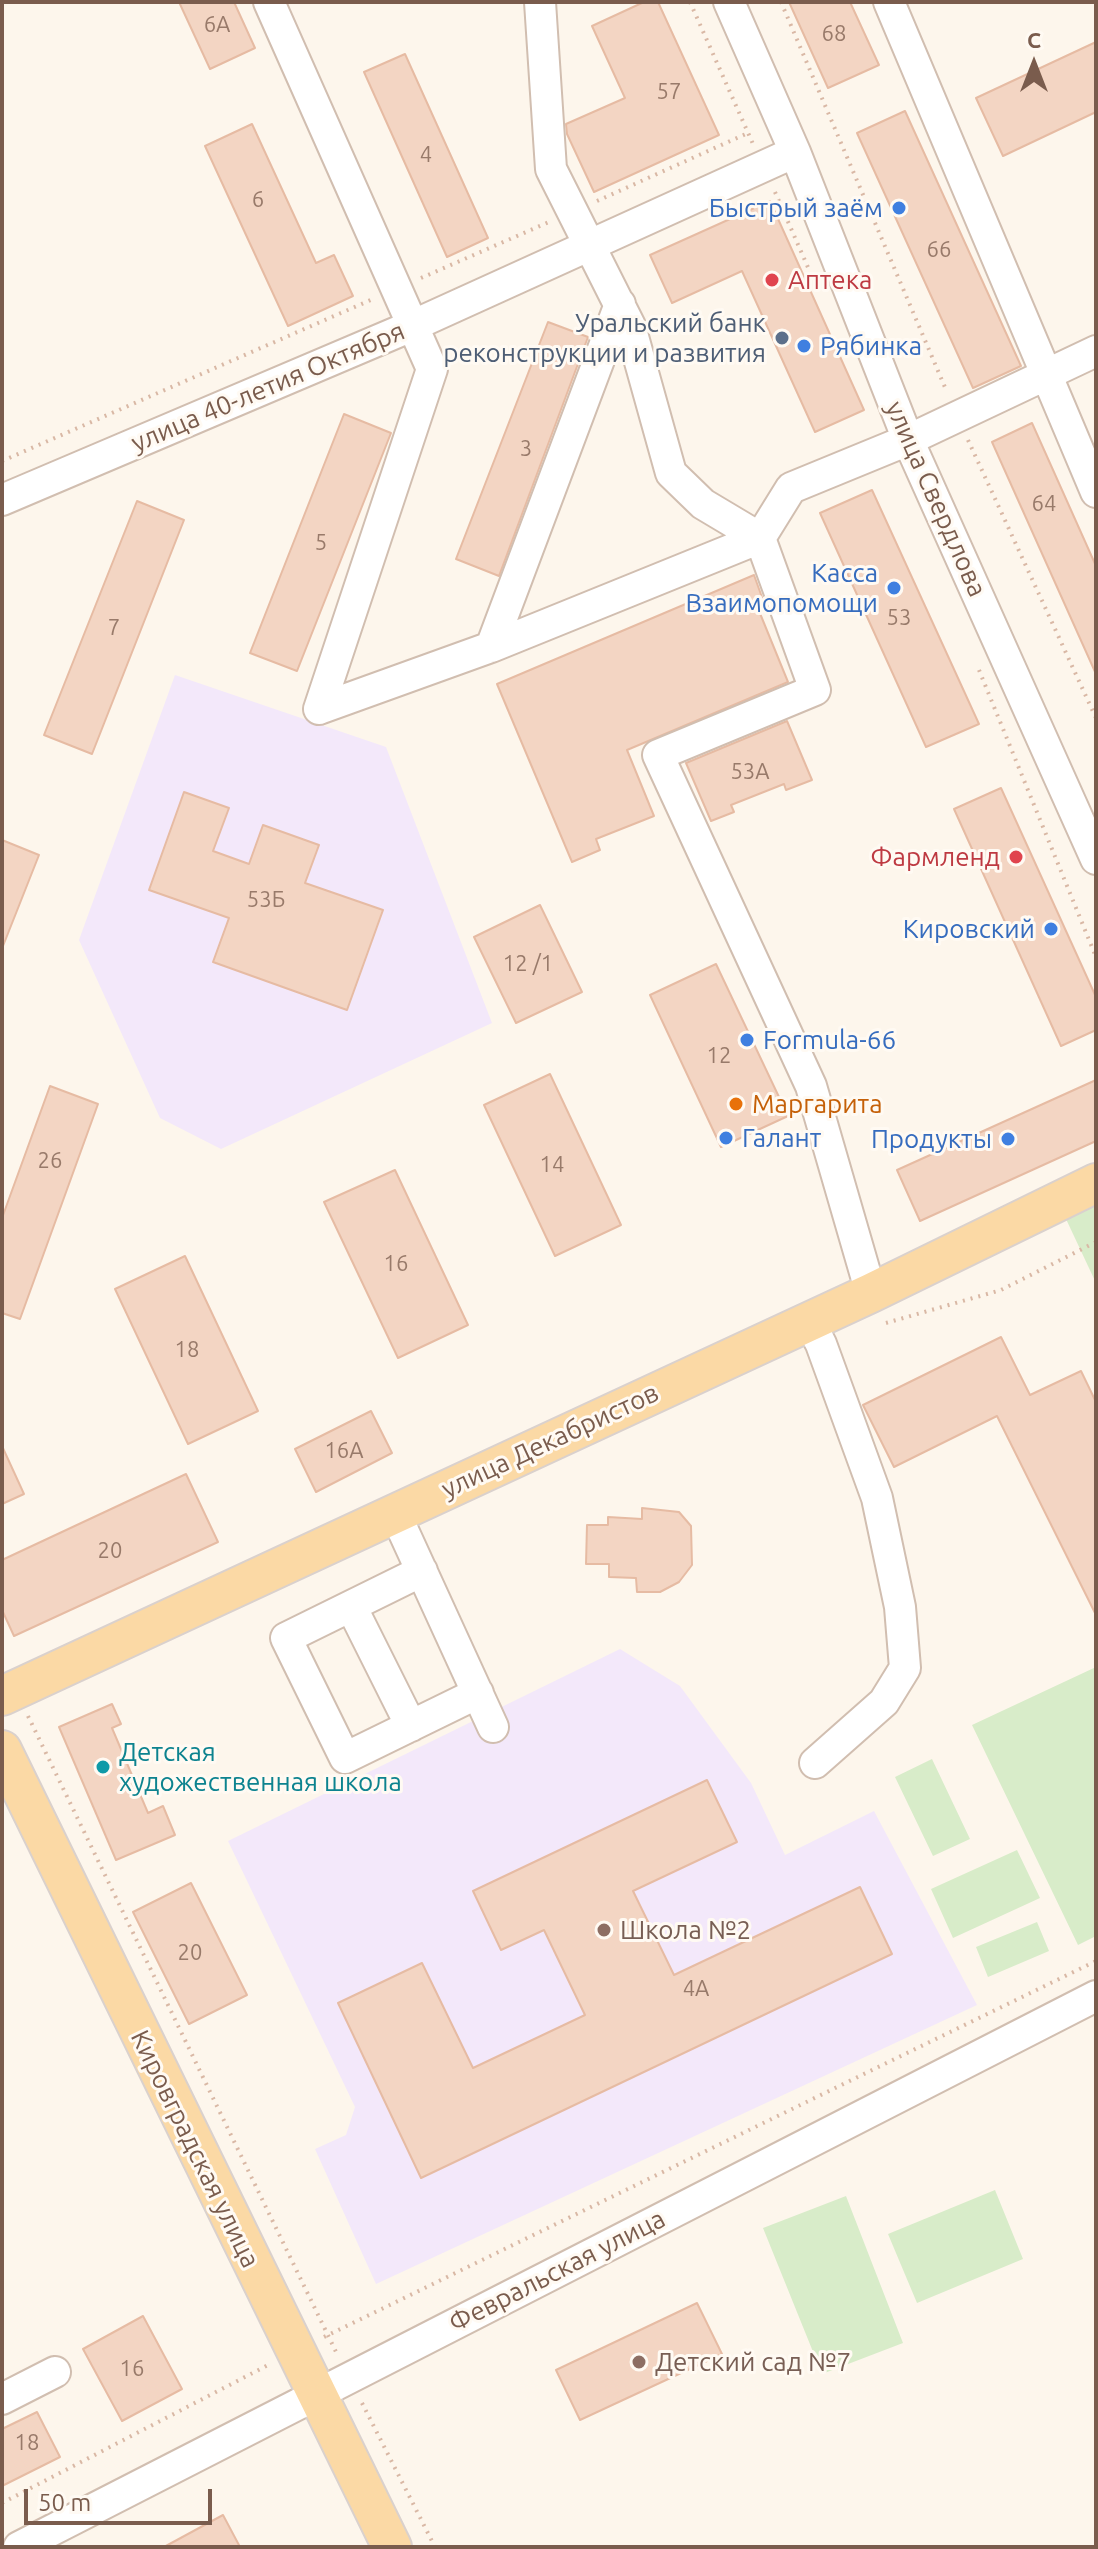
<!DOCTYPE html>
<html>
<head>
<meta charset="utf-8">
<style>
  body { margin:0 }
  #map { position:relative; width:1098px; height:2549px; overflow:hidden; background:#fdf6ec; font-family:Ubuntu,sans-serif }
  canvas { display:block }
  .frame { position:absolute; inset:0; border:4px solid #7a5c4d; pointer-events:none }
  .north { position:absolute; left:994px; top:24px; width:80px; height:80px; -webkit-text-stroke:6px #fffaf3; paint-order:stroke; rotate:0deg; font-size:22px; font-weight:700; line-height:32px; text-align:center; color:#7a5c4d }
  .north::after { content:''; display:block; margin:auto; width:28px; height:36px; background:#7a5c4d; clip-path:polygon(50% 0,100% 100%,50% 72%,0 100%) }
  .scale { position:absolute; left:24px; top:2489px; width:188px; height:36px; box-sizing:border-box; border:4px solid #7a5c4d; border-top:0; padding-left:10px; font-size:24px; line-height:28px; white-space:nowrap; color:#7a5c4d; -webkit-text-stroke:6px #fffaf3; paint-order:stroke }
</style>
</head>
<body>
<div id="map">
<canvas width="1098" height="2549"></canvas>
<div class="frame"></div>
<div class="north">С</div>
<div class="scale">50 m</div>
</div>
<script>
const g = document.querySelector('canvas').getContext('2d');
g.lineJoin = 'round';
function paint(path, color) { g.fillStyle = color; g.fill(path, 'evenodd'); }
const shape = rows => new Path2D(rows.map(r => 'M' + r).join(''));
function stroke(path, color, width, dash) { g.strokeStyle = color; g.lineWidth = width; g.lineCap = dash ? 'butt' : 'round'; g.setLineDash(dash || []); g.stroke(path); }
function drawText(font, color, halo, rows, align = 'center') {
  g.font = font + ' Ubuntu,sans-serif'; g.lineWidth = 6; g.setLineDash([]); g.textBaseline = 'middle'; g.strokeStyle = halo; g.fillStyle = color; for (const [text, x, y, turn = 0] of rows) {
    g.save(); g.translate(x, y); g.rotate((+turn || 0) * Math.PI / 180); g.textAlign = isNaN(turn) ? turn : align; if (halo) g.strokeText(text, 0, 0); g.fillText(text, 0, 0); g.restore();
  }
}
paint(shape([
  [175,675,386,747,492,1023,221,1149,160,1118,79,940],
  [620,1649,680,1686,751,1783,785,1855,874,1811,977,2005,376,2284,315,2149,346,2135,355,2107,228,1841]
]), '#f3e8fa');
paint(shape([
  [1096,1206,1096,1283,1066,1219],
  [1096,1667,1096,1936,1078,1945,972,1725],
  [932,1759,970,1839,933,1856,895,1777],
  [1017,1850,1040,1898,953,1938,931,1889],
  [1037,1922,1049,1951,988,1977,976,1947],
  [995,2190,1023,2259,917,2303,888,2234],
  [846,2196,903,2343,822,2374,763,2228]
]), '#d8ecc9');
const building = shape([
  [179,2,234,2,255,48,210,69,179,2],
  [644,2,658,2,719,135,594,192,567,134,566,124,625,98,592,26,644,2],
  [789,2,850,2,879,65,828,88,789,2],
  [1096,42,1096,112,1003,156,976,98,1096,42],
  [405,54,488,238,447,257,364,72,405,54],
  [905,111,1021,366,973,388,857,133,905,111],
  [252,124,316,263,334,255,353,296,288,326,205,146,252,124],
  [770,201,864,410,815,432,742,271,672,303,650,255,770,201],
  [548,322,588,337,499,576,456,559,548,322],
  [344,414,391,433,297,671,250,653,344,414],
  [1032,423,1096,566,1096,674,992,442,1032,423],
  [872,490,979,724,926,747,820,513,872,490],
  [137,501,184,520,92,754,44,735,137,501],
  [754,575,764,603,757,606,788,682,627,750,654,816,596,839,600,850,572,862,497,684,754,575],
  [787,721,812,780,786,790,784,784,731,805,734,812,711,821,686,763,787,721],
  [1001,788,1096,997,1096,1030,1061,1046,954,809,1001,788],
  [184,792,229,808,213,851,249,864,263,825,319,845,305,883,383,910,347,1010,213,962,229,918,149,890,184,792],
  [2,840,39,855,3,946,2,946,2,840],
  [540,905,582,992,516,1023,474,937,540,905],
  [716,964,788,1116,721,1147,650,995,716,964],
  [550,1074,621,1225,555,1256,484,1105,550,1074],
  [1096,1080,1096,1141,920,1221,897,1170,1096,1080],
  [50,1086,98,1104,20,1319,2,1313,2,1218,50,1086],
  [395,1170,468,1325,398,1358,324,1202,395,1170],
  [185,1256,258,1411,188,1444,115,1289,185,1256],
  [1001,1337,1030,1395,1081,1371,1096,1402,1096,1615,997,1416,894,1467,863,1405,1001,1337],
  [371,1411,392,1453,316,1492,295,1449,371,1411],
  [2,1446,24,1494,2,1504,2,1446],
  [186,1474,218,1542,14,1636,2,1610,2,1560,186,1474],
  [642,1508,679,1512,691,1526,692,1565,679,1582,660,1592,637,1592,636,1578,609,1577,609,1564,586,1564,587,1525,608,1525,608,1517,642,1519,642,1508],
  [112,1704,121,1724,112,1728,148,1813,163,1806,175,1835,116,1860,59,1727,112,1704],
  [707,1780,737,1842,633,1891,674,1975,860,1887,892,1954,421,2178,338,2003,422,1963,473,2068,585,2015,544,1930,501,1950,473,1891,707,1780],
  [191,1883,247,1995,189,2024,133,1912,191,1883],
  [697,2303,722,2354,580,2420,556,2370,697,2303],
  [143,2316,182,2389,122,2421,83,2349,143,2316],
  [37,2412,60,2457,2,2486,2,2429,37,2412],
  [223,2515,240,2547,164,2547,223,2515]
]);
paint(building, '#f3d5c3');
stroke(building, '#e6bba3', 2);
const minor = shape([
  [269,2,432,369,319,709],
  [540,2,551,169,630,326,671,473,703,504,760,538],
  [729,2,795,152,908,440,1096,859],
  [889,2,1096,492],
  [2,500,414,325,795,152],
  [491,647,620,304],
  [319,709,491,647,760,538],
  [871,1293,811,1086,658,755,815,690,760,538,791,488,908,440,1096,351],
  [809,1321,821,1344,877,1498,900,1607,905,1668,884,1702,815,1763],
  [395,1513,493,1727],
  [422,1571,286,1638,345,1758,478,1693],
  [351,1606,411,1726],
  [2,2399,55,2372],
  [19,2547,1096,1996]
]);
const major = shape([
  [2,1696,871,1293,1096,1183],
  [2,1750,392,2547]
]);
stroke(minor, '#d1beb0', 34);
stroke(major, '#dad1cd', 42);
stroke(shape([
  [690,2,753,144],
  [781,2,947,392],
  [775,192,810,272],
  [597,201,748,133],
  [421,278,549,222],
  [968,440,1096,718],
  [2,461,373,299],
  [979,670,1096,957],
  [886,1323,1001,1290,1096,1242],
  [28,1716,338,2356],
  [324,2337,1096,1961],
  [362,2403,435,2547],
  [2,2503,270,2364]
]), '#d9b8a5', 4, [2, 6]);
stroke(minor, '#fff', 30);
stroke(major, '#fbd9a5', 38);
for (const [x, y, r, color] of [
  [899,208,8,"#3f7fe0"],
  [772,280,8,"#e0444e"],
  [782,338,8,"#5c6f8a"],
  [804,346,8,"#3f7fe0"],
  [894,588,8,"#3f7fe0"],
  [1016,857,8,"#e0444e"],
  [1051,929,8,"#3f7fe0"],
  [747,1040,8,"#3f7fe0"],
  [736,1104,8,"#e8710a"],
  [726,1138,8,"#3f7fe0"],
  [1008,1139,8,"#3f7fe0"],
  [103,1767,8,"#0f9aa8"],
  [604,1930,8,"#8d6e63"],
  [639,2362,8,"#8d6e63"]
]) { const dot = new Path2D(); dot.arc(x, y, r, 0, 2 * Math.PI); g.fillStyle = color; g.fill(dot); stroke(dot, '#fffaf3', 3); }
drawText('22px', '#987a6a', null, [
  ["6А",217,25],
  ["68",834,34],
  ["57",669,92],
  ["4",426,155],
  ["6",258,200],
  ["66",939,250],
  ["3",526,449],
  ["64",1044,504],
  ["5",321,543],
  ["53",899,618],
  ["7",114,628],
  ["53А",750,772],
  ["53Б",266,900],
  ["12 /1",528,964],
  ["12",719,1056],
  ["26",50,1161],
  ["14",552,1165],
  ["16",396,1264],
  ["18",187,1350],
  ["16А",344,1451],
  ["20",110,1551],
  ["20",190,1953],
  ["4А",696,1989],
  ["16",132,2369],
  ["18",27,2443]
]);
drawText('26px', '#366cbe', '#fffaf3', [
  ["Быстрый заём",883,208],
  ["Рябинка",820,346,"left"],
  ["Касса",878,573],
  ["Взаимопомощи",878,603],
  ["Кировский",1035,929],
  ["Formula-66",763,1040,"left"],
  ["Галант",742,1138,"left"],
  ["Продукты",992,1139]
], 'right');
drawText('26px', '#be3a42', '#fffaf3', [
  ["Аптека",788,280],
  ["Фармленд",1000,857,"right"]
], 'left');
drawText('26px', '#4e5e75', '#fffaf3', [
  ["Уральский банк",766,323],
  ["реконструкции и развития",766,353]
], 'right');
drawText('26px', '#7a5c4d', '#fffaf3', [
  ["улица 40-летия Октября",268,387,-23],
  ["улица Свердлова",936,499,66],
  ["улица Декабристов",550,1441,-25],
  ["Кировградская улица",195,2149,64],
  ["Февральская улица",557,2271,-27]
]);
drawText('26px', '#c56008', '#fffaf3', [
  ["Маргарита",752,1104]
], 'left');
drawText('26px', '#0d838f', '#fffaf3', [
  ["Детская",119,1752],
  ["художественная школа",119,1782]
], 'left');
drawText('26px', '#785e54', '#fffaf3', [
  ["Школа №2",620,1930],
  ["Детский сад №7",655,2362]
], 'left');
</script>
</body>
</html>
